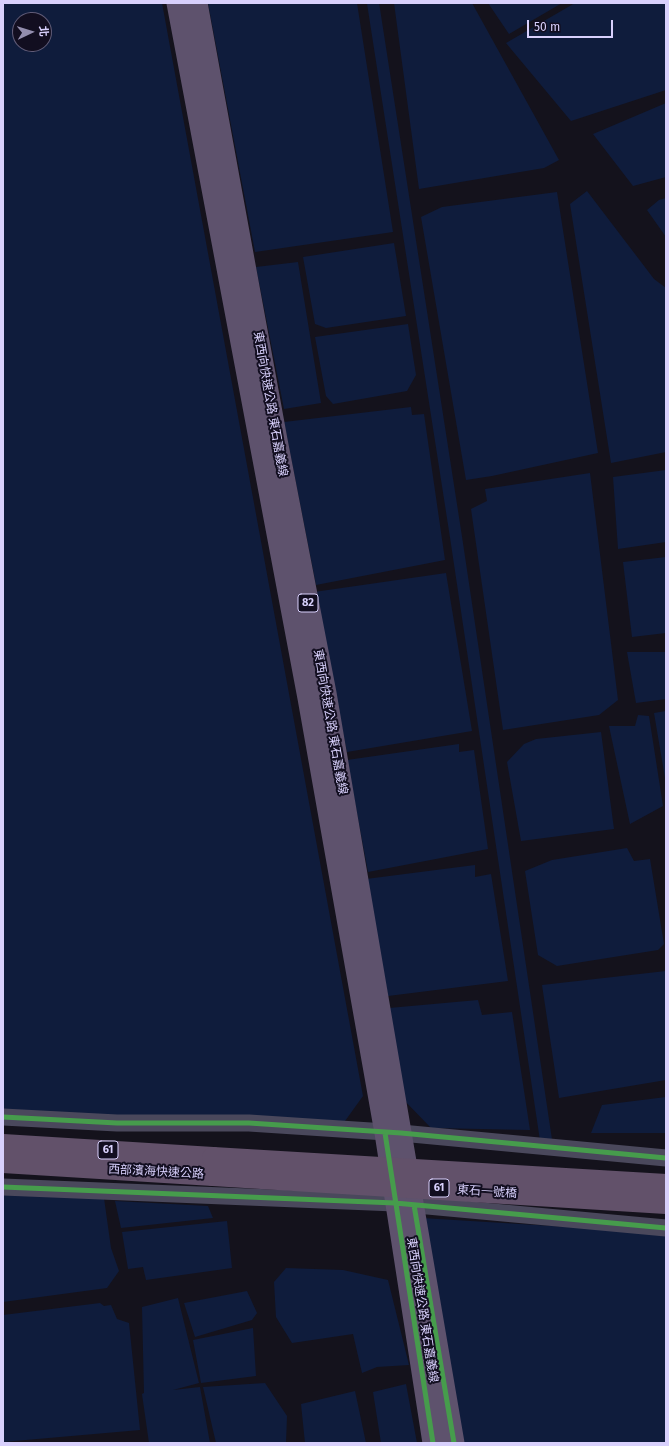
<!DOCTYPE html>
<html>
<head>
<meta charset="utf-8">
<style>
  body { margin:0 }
  #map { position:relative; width:669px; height:1446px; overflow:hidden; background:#14121c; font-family:"Fira Sans","Noto Sans TC",sans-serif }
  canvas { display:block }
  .frame { position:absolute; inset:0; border:4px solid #d8d0fc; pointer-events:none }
  .north { position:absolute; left:12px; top:12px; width:40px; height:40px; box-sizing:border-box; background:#120e20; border:1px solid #615c78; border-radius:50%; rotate:86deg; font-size:11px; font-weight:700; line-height:16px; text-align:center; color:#d8d0fc }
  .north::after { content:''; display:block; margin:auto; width:14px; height:18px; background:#938eae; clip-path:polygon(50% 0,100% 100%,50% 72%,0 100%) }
  .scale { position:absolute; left:527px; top:20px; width:86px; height:18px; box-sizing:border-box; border:2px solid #d8d0fc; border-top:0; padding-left:5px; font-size:12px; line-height:14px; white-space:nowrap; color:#d8d0fc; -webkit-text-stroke:3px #120e20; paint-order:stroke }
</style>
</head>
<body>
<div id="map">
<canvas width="669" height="1446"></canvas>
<div class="frame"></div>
<div class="north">北</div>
<div class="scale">50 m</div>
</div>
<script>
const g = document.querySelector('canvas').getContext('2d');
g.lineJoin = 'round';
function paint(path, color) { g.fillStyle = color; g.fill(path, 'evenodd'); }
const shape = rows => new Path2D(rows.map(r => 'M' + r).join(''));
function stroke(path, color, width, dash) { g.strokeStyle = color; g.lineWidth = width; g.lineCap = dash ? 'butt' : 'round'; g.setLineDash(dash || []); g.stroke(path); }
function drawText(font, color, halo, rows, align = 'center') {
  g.font = font + ' "Fira Sans","Noto Sans TC",sans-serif'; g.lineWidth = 4; g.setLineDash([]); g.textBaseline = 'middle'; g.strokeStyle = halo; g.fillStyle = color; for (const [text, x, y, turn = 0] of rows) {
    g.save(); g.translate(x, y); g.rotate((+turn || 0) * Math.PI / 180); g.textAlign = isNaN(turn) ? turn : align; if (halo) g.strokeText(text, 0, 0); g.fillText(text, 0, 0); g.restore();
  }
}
paint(shape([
  [3,3,162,3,363,1096,340,1128,3,1112],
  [20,20,44,20,44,44,20,44],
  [208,3,357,3,393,232,255,252],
  [394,3,472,3,559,160,544,168,419,189],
  [488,3,562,3,509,34],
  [575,3,666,3,666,90,571,121,506,43],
  [666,103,666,177,633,186,593,134],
  [587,191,654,279,666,288,666,452,611,463,570,204],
  [557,192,598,453,492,476,466,480,421,217,442,207],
  [666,198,666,237,647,210,659,200],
  [394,243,406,316,326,328,315,324,303,257],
  [298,262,321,403,284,409,256,267],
  [408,324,416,375,407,391,333,404,326,396,315,337],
  [411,407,412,415,424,414,445,560,316,585,284,422],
  [666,470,666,542,618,549,613,477],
  [590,473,618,700,599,715,503,730,471,509,487,501,485,489],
  [666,557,666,633,632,637,623,562],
  [446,573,472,731,347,752,314,592],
  [627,652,666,652,666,699,636,703],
  [666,711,666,784,654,713],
  [638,715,649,716,663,806,630,824,609,726,635,726],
  [601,732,614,829,521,841,507,762,524,744,536,739],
  [459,744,459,752,474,750,488,849,368,872,347,760],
  [627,848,634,861,650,859,664,944,658,950,557,966,538,955,525,871,552,860],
  [475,865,475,877,491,874,508,981,388,996,366,879],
  [666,971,666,1080,559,1098,542,985],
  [478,1000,482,1015,512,1012,530,1130,431,1128,401,1097,389,1008],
  [666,1097,666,1133,591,1133,602,1105],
  [3,1193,104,1198,111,1248,119,1271,107,1288,3,1302],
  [115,1201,208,1206,213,1218,121,1228],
  [422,1218,666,1233,666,1443,457,1443],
  [227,1221,232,1268,146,1280,143,1267,128,1269,122,1232],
  [286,1268,343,1270,388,1280,409,1365,377,1367,362,1373,353,1334,292,1343,276,1317,274,1282],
  [247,1291,257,1313,252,1320,195,1337,184,1303],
  [178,1298,199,1383,173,1390,200,1387,210,1443,149,1443,142,1394,144,1393,142,1307],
  [100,1303,104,1306,111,1305,117,1319,129,1323,140,1430,3,1442,3,1315],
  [253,1328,256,1376,201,1383,193,1340],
  [265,1383,287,1416,286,1443,216,1443,203,1387],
  [406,1384,417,1443,381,1443,373,1392],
  [355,1391,366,1443,305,1443,301,1404]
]), '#0f1c3c');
stroke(shape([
  [373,3,456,537,546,1140]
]), '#0f1c3c', 12);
stroke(shape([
  [3,1117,117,1123,249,1123,401,1133,666,1158],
  [3,1187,395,1203,666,1228]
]), '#4a485c', 17);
stroke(shape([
  [177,3,308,698,385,1133,433,1443],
  [197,3,277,440,326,693,454,1443]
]), '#5e526d', 21);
stroke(shape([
  [3,1145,213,1158],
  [3,1162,213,1175]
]), '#62516a', 22);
stroke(shape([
  [213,1158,666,1185],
  [213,1175,666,1203]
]), '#62516a', 22);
stroke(shape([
  [3,1117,117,1123,249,1123,401,1133,666,1158],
  [385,1133,433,1443],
  [3,1187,395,1203,666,1228],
  [414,1205,454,1443]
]), '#469c4c', 5);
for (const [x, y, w] of [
  [308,603,20],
  [108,1150,20],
  [439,1188,20]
]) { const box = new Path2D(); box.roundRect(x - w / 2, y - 9, w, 18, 3); g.fillStyle = '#120e20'; g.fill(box); stroke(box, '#d8d0fc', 1); }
drawText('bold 11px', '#d8d0fc', null, [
  ["82",308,603],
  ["61",108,1150],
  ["61",439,1188]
]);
drawText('12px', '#d8d0fc', '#120e20', [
  ["東西向快速公路 東石嘉義線",270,404,80],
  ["東西向快速公路 東石嘉義線",330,722,80],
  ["西部濱海快速公路",156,1172,3],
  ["東石一號橋",487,1192,4],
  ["東西向快速公路 東石嘉義線",422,1310,81]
]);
</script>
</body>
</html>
